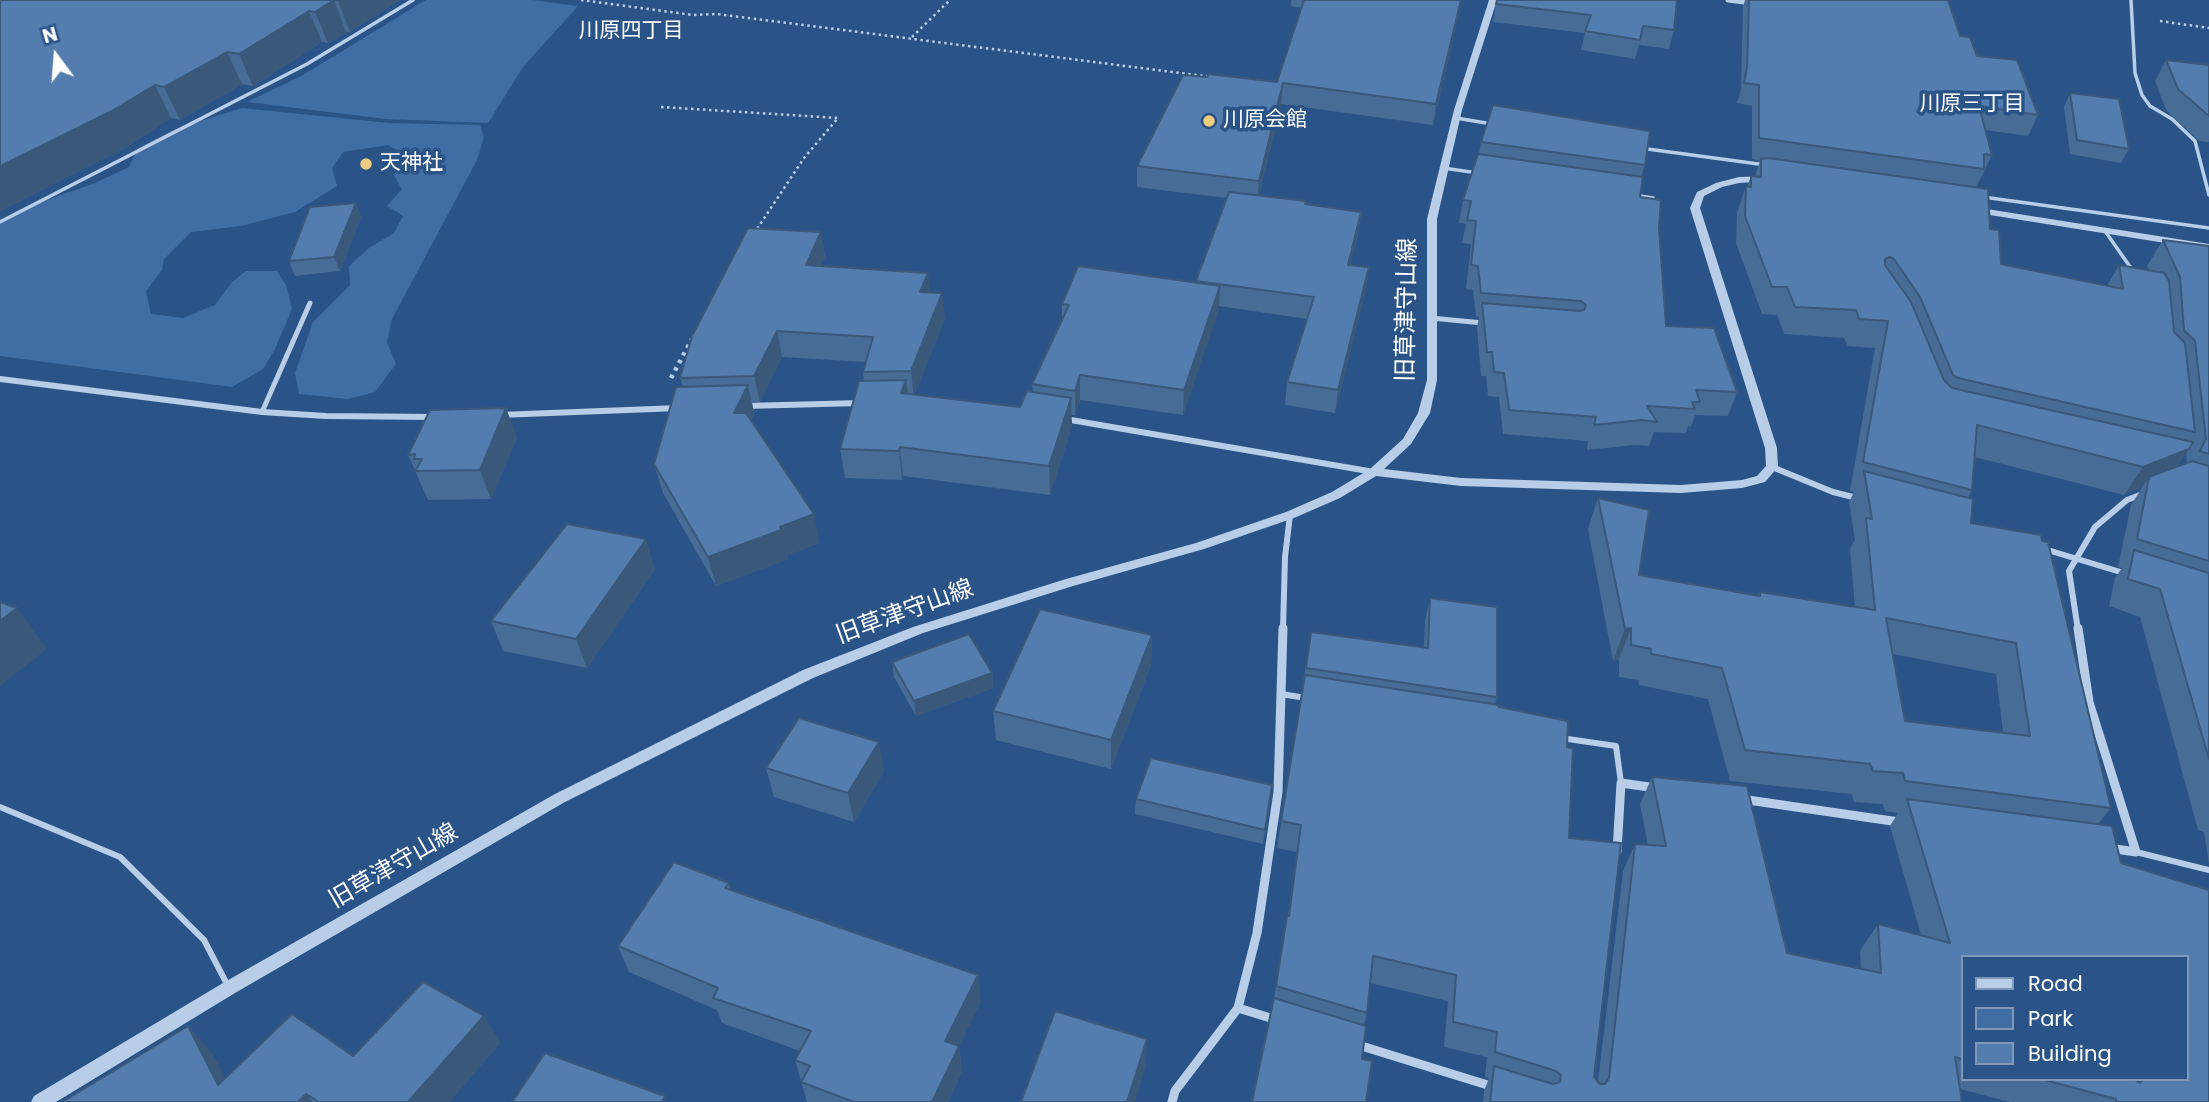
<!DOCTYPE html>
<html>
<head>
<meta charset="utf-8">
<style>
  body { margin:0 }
  #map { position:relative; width:2209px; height:1102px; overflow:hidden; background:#2a5488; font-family:Poppins,sans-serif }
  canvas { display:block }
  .legend { position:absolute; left:1961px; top:955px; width:228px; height:126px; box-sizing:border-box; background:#2a5488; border:2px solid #7f98b8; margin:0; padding:9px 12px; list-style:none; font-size:21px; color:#fff }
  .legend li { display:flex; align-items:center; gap:14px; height:35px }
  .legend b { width:35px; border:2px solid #7f98b8 }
  .north { position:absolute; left:21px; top:21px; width:70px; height:70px; -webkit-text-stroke:5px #2a5488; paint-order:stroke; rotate:344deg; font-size:19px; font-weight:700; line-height:28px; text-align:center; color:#fff }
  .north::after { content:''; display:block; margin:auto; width:24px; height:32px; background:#fff; clip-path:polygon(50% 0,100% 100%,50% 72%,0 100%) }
</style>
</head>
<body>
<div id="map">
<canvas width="2209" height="1102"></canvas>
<ul class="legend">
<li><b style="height:9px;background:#b7cde8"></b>Road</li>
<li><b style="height:19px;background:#3f6da4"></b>Park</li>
<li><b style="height:19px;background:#537daf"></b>Building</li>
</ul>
<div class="north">N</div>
</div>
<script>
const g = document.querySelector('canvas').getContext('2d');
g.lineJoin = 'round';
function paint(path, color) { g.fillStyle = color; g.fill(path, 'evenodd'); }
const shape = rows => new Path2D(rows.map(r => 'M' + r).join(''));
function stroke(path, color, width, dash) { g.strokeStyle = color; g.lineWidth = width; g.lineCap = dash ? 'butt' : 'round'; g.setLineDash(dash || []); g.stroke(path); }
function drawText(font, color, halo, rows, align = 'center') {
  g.font = font + ' Poppins,"Noto Sans JP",sans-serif'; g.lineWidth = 7; g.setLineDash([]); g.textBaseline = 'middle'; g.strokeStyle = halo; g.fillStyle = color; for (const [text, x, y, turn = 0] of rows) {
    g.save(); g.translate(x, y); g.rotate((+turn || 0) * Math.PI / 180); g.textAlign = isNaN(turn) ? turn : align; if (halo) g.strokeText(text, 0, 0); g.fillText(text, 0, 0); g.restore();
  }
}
paint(shape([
  [426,0,532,0,578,6,523,67,488,123,386,119,247,102,303,75],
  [242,108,389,123,480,125,484,137,477,160,392,319,387,342,396,364,375,392,348,399,299,394,295,373,313,322,350,285,349,266,369,248,394,233,403,216,387,206,402,189,394,176,402,153,388,145,343,152,332,168,337,186,295,212,241,226,191,232,164,259,162,270,146,291,151,314,183,318,215,305,232,282,246,271,277,271,286,285,292,309,275,349,263,369,232,387,0,356,0,223,16,211,95,183,129,167,138,148,175,129]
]), '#3f6da4');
stroke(shape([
  [581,0,693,15,717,14,1212,77],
  [2160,21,2209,28],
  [912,37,950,0],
  [661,107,838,118,804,158,755,232]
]), '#b7cde8', 2.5, [2.5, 3.5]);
stroke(shape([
  [671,378,692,339]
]), '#b7cde8', 4.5, [3.5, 5]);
stroke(shape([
  [2131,0,2135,73,2142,95,2150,106,2172,119,2195,141,2209,195],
  [1456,118,1492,124],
  [1640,148,1766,165],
  [1443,168,1478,173],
  [1633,195,1653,198],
  [1983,197,2209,228],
  [0,222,307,64,413,0],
  [2105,231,2133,271]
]), '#b7cde8', 3.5);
stroke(shape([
  [1431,318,1483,323],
  [262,412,310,303]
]), '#b7cde8', 5);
stroke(shape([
  [1281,694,1306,698],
  [1561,738,1616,746,1621,783],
  [0,807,120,857,204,940,229,988],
  [2136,852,2209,870]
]), '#b7cde8', 6);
stroke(shape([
  [1728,0,1752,3]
]), '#b7cde8', 5);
stroke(shape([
  [0,379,262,412,326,416,435,417],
  [744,406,861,403],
  [499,415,679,408],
  [1065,419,1374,472],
  [1772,467,1833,492,1861,499],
  [2041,548,2127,574],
  [1283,630,1285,557,1290,515],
  [2078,630,2069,571,2095,527,2127,500,2145,493]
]), '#b7cde8', 6);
stroke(shape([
  [2078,628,2089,702,2136,852,2109,848],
  [1741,799,1899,822],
  [1617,851,1621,783,1656,788],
  [1238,1008,1257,933,1278,792,1283,628],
  [1355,1044,1494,1087],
  [1172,1102,1175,1091,1238,1008,1277,1020]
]), '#b7cde8', 9);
paint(shape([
  [1489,0,1497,0,1462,110,1437,219,1437,380,1430,413,1411,444,1384,469,1461,478,1681,485,1742,480,1757,476,1766,466,1765,448,1690,208,1697,192,1716,183,1739,177,1766,176,1770,179,1769,181,1739,183,1722,187,1704,196,1700,208,1777,448,1778,467,1765,482,1742,488,1681,493,1461,486,1376,476,1340,498,1294,518,1204,549,1073,586,923,633,813,678,565,802,235,993,56,1102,31,1102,34,1096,223,983,555,794,803,670,913,627,1066,579,1196,543,1286,512,1332,492,1370,469,1403,439,1418,413,1427,380,1427,219,1454,110,1489,0],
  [1974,207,2209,244,2209,250,1971,212,1971,208,1974,207]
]), '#b7cde8');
paint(shape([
  [0,0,400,0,350,32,346,32,328,43,322,42,253,86,242,84,180,120,171,118,130,145,0,211],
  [1291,0,1462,0,1433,125,1281,104,1259,195,1361,212,1358,234,1350,265,1366,289,1335,413,1285,405,1287,382,1307,319,1219,306,1183,415,1080,400,1075,415,1071,415,1072,426,1050,495,903,476,902,480,845,478,840,449,864,381,863,372,866,362,782,357,760,402,752,402,754,413,751,420,819,543,787,555,788,559,716,586,663,493,654,464,683,387,680,378,821,232,825,257,821,266,929,292,945,318,915,394,1020,407,1033,392,1032,384,1062,319,1062,304,1196,282,1227,198,1137,187,1137,166,1207,77,1277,82,1301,8,1291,6],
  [1677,0,1674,30,1669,49,1639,45,1635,59,1581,50,1585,33,1493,22,1496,4],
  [1745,0,1948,0,1960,36,1970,37,1977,56,2017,60,2038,115,2028,136,1985,130,1992,155,1976,188,1988,189,1990,229,1999,230,2001,264,2107,286,2119,265,2149,271,2147,266,2163,240,2209,246,2209,864,2204,832,2198,830,2140,617,2109,606,2115,578,2122,568,2118,567,2131,505,2142,488,2124,495,1975,457,1972,490,1968,498,1973,499,1971,523,2041,535,2042,541,2048,542,2111,808,2098,824,2112,826,2121,863,2209,890,2209,1102,2010,1102,1960,1089,1962,1102,1483,1102,1484,1091,1489,1078,1485,1077,1487,1057,1444,1047,1448,1001,1370,983,1367,1013,1364,1025,1366,1026,1362,1059,1372,1061,1366,1102,1252,1102,1274,999,1287,916,1288,916,1297,852,1277,848,1311,632,1424,647,1425,621,1430,598,1497,607,1497,697,1495,704,1499,705,1499,707,1568,721,1567,747,1573,748,1569,838,1621,843,1594,1077,1598,1082,1623,871,1635,844,1648,845,1640,804,1652,777,1747,786,1787,953,1861,969,1860,951,1878,924,1921,935,1890,826,1898,813,1885,811,1883,804,1854,802,1852,794,1730,781,1708,699,1639,685,1638,680,1619,677,1619,659,1613,661,1588,529,1598,498,1649,510,1639,575,1758,596,1760,592,1855,607,1850,549,1855,540,1849,502,1854,492,1850,491,1875,348,1848,346,1844,338,1784,334,1777,315,1762,314,1736,243,1737,213,1746,186,1747,187,1751,176,1755,176,1760,161,1752,159,1752,106,1737,103,1741,89,1743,7],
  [2186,453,2187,463,2177,466],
  [1893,654,1996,674,2003,733,1905,721],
  [1962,957,2186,957,2186,1079,1962,1079],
  [2166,60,2209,65,2209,142,2199,141,2166,110,2155,81],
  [2070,93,2129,149,2121,163,2070,154,2064,107],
  [1481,142,1645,165,1641,177,1640,197,1659,228,1666,326,1737,392,1728,416,1695,415,1691,427,1688,426,1686,433,1654,432,1649,446,1634,445,1587,450,1588,441,1503,434,1499,397,1488,396,1486,376,1481,376,1477,327,1479,317,1476,316,1473,290,1466,289,1471,244,1462,243,1466,224,1459,223,1463,200,1479,154],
  [356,203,361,217,340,271,295,276,289,261],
  [517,437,491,499,428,500,408,455],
  [655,569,587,668,503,651,491,621],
  [1152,635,1151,665,1111,769,996,740,993,711],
  [892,662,992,673,993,688,916,716,894,677],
  [766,768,884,771,854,822,774,797],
  [1272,785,1263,844,1135,814,1136,799],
  [729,883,731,890,981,1001,959,1046,962,1071,948,1102,807,1102,795,1060,800,1051,722,1023,717,1010,629,972,618,946],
  [484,1016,500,1043,449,1102,62,1102,212,1053,225,1078,353,1056]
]), '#476c96');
paint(shape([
  [334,0,346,32,328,43,315,12],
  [340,0,400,0,350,32,338,1],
  [1461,0,1462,0,1433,125,1436,104],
  [309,11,322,42,253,86,239,54],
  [227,52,242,84,180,120,164,87],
  [1283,83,1281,104,1257,202,1259,181],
  [155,85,171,118,130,145,0,211,0,166],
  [356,203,361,217,340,271,334,257],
  [1361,212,1358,234,1345,287,1348,265],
  [821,232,825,257,810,290,806,265],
  [1369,267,1366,289,1335,413,1338,390],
  [928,273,930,299,920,292],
  [1220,286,1219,310,1183,415,1184,390],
  [942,293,945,318,914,397,911,371],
  [777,331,782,357,760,402,754,376],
  [1080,375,1080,400,1075,415,1075,391],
  [906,380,910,409,901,393],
  [748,385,754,413,740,442,734,413],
  [1071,398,1072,426,1050,495,1049,466],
  [506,408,517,437,491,499,480,470],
  [900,447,903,476,902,480,899,451],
  [2189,449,2170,477,2149,477,2142,488,2124,495,2143,467],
  [814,514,819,543,787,555,788,559,716,586,708,557,780,527],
  [646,539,655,569,587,668,576,639],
  [17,608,47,649,0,686,0,621],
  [1631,628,1619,659,1613,661,1625,629],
  [1152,635,1151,665,1111,769,1111,740],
  [992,673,993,688,916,716,914,701],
  [879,742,884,771,854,822,848,793],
  [978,975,981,1001,959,1046,962,1071,948,1102,931,1102,945,1041],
  [484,1016,500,1043,449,1102,408,1102],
  [188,1026,212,1053,238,1102,218,1085],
  [1147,1039,1146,1066,1135,1102,1127,1102],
  [306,1094,313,1102,298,1102]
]), '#3a587a');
const building = shape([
  [0,0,340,0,334,0,315,12,309,11,239,54,227,52,164,87,155,85,112,111,0,166,0,0],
  [1304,0,1461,0,1436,104,1283,83,1259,181,1137,166,1183,75,1207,77,1209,74,1277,82,1304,0],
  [1497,0,1677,0,1674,30,1643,26,1640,40,1585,31,1591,15,1496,4,1497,0],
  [1749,0,1948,0,1960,36,1970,37,1977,56,2017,60,2038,115,1979,106,1992,155,1984,154,1984,169,1759,138,1759,85,1744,83,1747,68,1749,0],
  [2166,60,2209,65,2209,116,2178,89,2166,60],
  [2070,93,2119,99,2129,149,2077,140,2070,93],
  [1493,105,1650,131,1645,165,1481,142,1493,105],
  [1478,154,1643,177,1640,197,1661,200,1659,228,1666,326,1714,328,1737,392,1696,390,1700,402,1692,402,1695,409,1647,406,1657,422,1642,420,1594,425,1596,417,1509,410,1504,373,1494,372,1492,352,1487,352,1482,303,1580,311,1584,310,1586,305,1581,301,1481,293,1478,266,1471,265,1476,221,1467,220,1471,201,1463,200,1478,154],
  [1768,158,1988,189,1990,229,1999,230,2001,264,2123,289,2119,265,2164,273,2169,281,2174,332,2185,343,2195,432,1958,378,1953,375,1920,297,1894,259,1890,257,1885,259,1885,265,1911,302,1944,380,1952,388,2193,442,2189,449,2143,467,1977,425,1972,490,1863,462,1888,321,1859,319,1856,310,1795,307,1787,287,1772,287,1745,216,1746,186,1751,187,1751,176,1761,177,1761,159,1768,158],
  [1229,192,1306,201,1305,204,1361,212,1348,265,1369,267,1338,390,1287,382,1314,297,1196,281,1229,192],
  [356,203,334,257,289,261,310,207,356,203],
  [748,228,821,232,806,265,928,273,920,292,942,293,911,371,863,372,873,337,777,331,754,376,680,378,692,336,748,228],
  [2163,240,2209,246,2209,454,2200,451,2206,439,2195,341,2184,330,2180,277,2163,240],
  [1078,266,1220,286,1184,390,1080,375,1075,391,1032,384,1069,305,1062,304,1078,266],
  [906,380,901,393,1020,407,1027,391,1071,398,1049,466,900,447,899,451,840,449,859,381,906,380],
  [748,385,734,413,746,413,814,514,780,527,781,530,708,557,654,464,676,387,748,385],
  [506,408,480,470,415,471,422,459,414,459,415,454,408,455,430,410,506,408],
  [2192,461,2209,466,2209,561,2137,539,2149,477,2192,461],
  [1864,471,1973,499,1971,523,2041,535,2042,541,2048,542,2111,808,1905,781,1903,773,1873,771,1870,764,1745,750,1722,668,1651,654,1651,649,1631,645,1631,628,1625,629,1598,498,1649,510,1639,575,1760,596,1760,592,1875,610,1866,518,1872,519,1864,471],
  [1886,618,2016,643,2030,736,1905,721,1886,618],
  [567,524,646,539,576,639,491,621,567,524],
  [2134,550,2209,573,2209,759,2160,589,2128,579,2134,550],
  [1430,598,1497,607,1497,697,1306,668,1311,632,1428,648,1430,598],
  [0,602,17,608,0,621,0,602],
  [1040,609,1152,635,1111,740,993,711,1040,609],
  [969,634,992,673,914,701,892,662,969,634],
  [1305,675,1499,705,1499,707,1568,721,1567,747,1573,748,1569,838,1621,843,1594,1077,1600,1084,1605,1084,1609,1078,1635,844,1666,846,1652,777,1747,786,1787,953,1881,973,1878,924,1950,943,1907,799,2112,826,2121,863,2209,890,2209,1102,2116,1102,2116,1099,2041,1079,2134,1079,2140,1083,2144,1079,2186,1079,2186,957,1962,957,1962,1059,1955,1057,1962,1102,1490,1102,1494,1066,1553,1084,1560,1082,1561,1075,1556,1071,1495,1052,1497,1032,1453,1022,1456,975,1373,956,1367,1013,1276,986,1287,916,1289,916,1301,825,1281,821,1305,675],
  [799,718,879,742,848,793,766,768,799,718],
  [1151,758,1272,785,1265,830,1136,799,1151,758],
  [674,862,729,883,725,888,978,975,945,1041,959,1046,932,1102,854,1102,801,1082,810,1066,795,1060,811,1031,713,998,718,988,618,946,674,862],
  [423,982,484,1016,408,1102,319,1102,306,1094,298,1102,62,1102,188,1026,218,1085,292,1014,353,1056,423,982],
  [1274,998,1366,1026,1362,1059,1372,1061,1366,1102,1252,1102,1274,998],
  [1055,1011,1147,1039,1127,1102,1021,1102,1055,1011],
  [545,1053,665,1096,662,1102,512,1102,545,1053]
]);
paint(building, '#537daf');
stroke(building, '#3a587a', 2);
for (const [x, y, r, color] of [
  [1209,121,7,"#efcd7e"],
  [366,164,7,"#efcd7e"]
]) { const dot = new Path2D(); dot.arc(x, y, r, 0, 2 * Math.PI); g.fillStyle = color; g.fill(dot); stroke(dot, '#2a5488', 2.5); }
drawText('21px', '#fff', '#2a5488', [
  ["川原四丁目",631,32],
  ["川原三丁目",1972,105]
]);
drawText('21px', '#fff', '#2a5488', [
  ["川原会館",1223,121],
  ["天神社",380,164]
], 'left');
drawText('24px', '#fff', '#2a5488', [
  ["旧草津守山線",1408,310,-89],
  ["旧草津守山線",905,613,-20],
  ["旧草津守山線",394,867,-30]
]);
</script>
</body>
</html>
